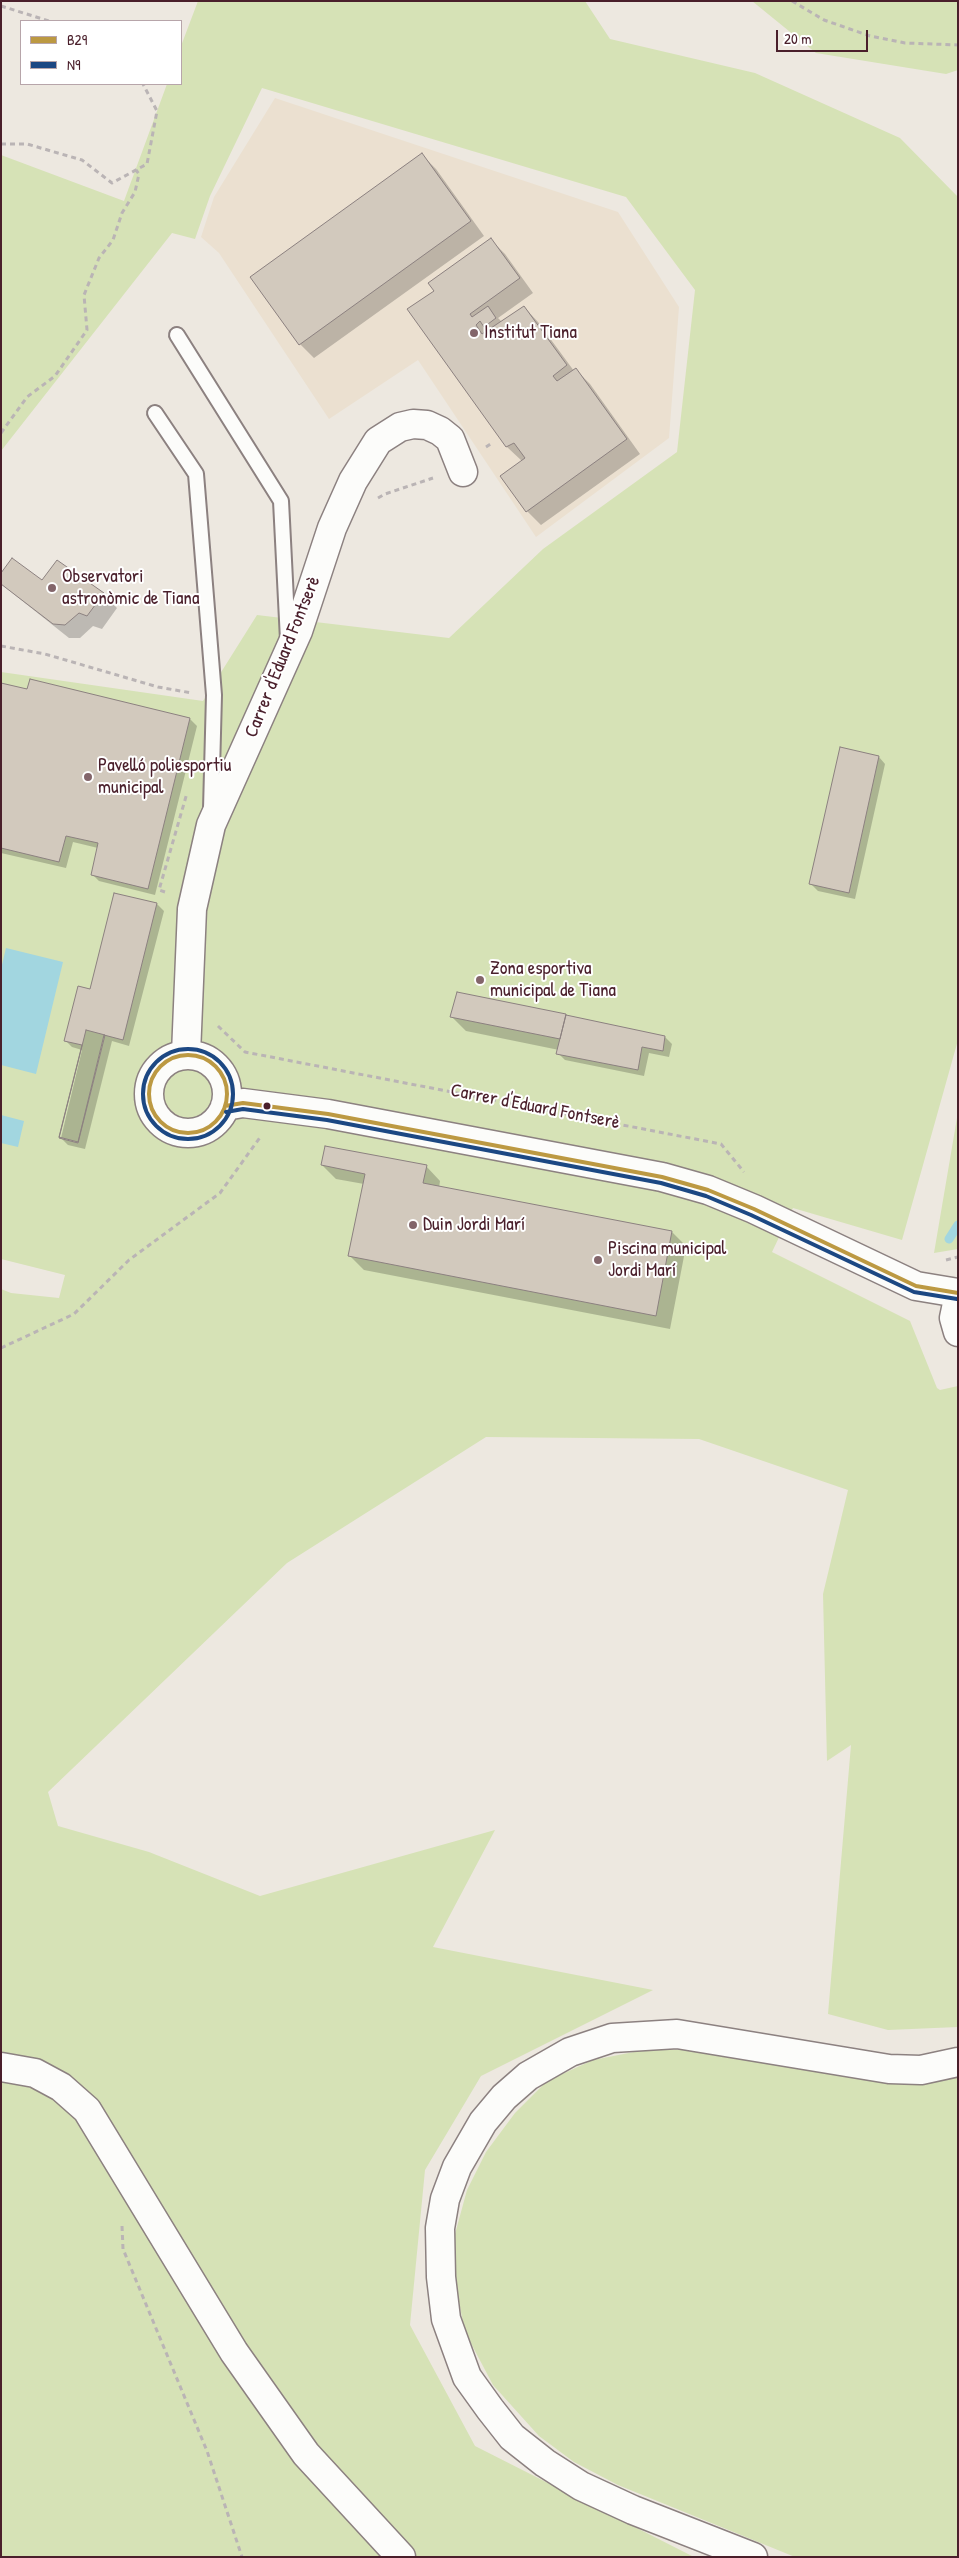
<!DOCTYPE html>
<html>
<head>
<meta charset="utf-8">
<style>
  body { margin:0 }
  #map { position:relative; width:959px; height:2558px; overflow:hidden; background:#ede8e0; font-family:"Patrick Hand",sans-serif }
  canvas { display:block }
  .frame { position:absolute; inset:0; border:2px solid #4a1f2b; pointer-events:none }
  .legend { position:absolute; left:20px; top:20px; width:162px; height:65px; box-sizing:border-box; background:#fff; border:1px solid #b7a5aa; margin:0; padding:6px 9px; list-style:none; font-size:15px; color:#4a1f2b }
  .legend li { display:flex; align-items:center; gap:10px; height:25px }
  .legend b { width:25px; border:1px solid #b7a5aa }
  .scale { position:absolute; left:776px; top:30px; width:92px; height:22px; box-sizing:border-box; border:2px solid #4a1f2b; border-top:0; padding-left:6px; font-size:15px; line-height:18px; white-space:nowrap; color:#4a1f2b; -webkit-text-stroke:4px #fff; paint-order:stroke }
</style>
</head>
<body>
<div id="map">
<canvas width="959" height="2558"></canvas>
<div class="frame"></div>
<ul class="legend">
<li><b style="height:6px;background:#bc9942"></b>B29</li>
<li><b style="height:6px;background:#1c4883"></b>N9</li>
</ul>
<div class="scale">20 m</div>
</div>
<script>
const g = document.querySelector('canvas').getContext('2d');
g.lineJoin = 'round';
function paint(path, color) { g.fillStyle = color; g.fill(path, 'evenodd'); }
const shape = rows => new Path2D(rows.map(r => 'M' + r).join(''));
function stroke(path, color, width, dash) { g.strokeStyle = color; g.lineWidth = width; g.lineCap = dash ? 'butt' : 'round'; g.setLineDash(dash || []); g.stroke(path); }
function drawText(font, color, halo, rows, align = 'center') {
  g.font = font + ' "Patrick Hand",sans-serif'; g.lineWidth = 4; g.setLineDash([]); g.textBaseline = 'middle'; g.strokeStyle = halo; g.fillStyle = color; for (const [text, x, y, turn = 0] of rows) {
    g.save(); g.translate(x, y); g.rotate((+turn || 0) * Math.PI / 180); g.textAlign = isNaN(turn) ? turn : align; if (halo) g.strokeText(text, 0, 0); g.fillText(text, 0, 0); g.restore();
  }
}
paint(shape([
  [275,98,618,212,679,307,669,438,536,537,418,360,329,419,219,253,201,237,214,197]
]), '#ebe0d0');
paint(shape([
  [198,1,585,1,610,39,755,73,900,138,958,197,958,1040,902,1240,793,1208,772,1252,910,1321,937,1388,940,1390,958,1386,958,2027,888,2030,828,2014,851,1745,827,1761,823,1594,848,1490,699,1439,486,1437,287,1563,48,1792,58,1826,149,1852,260,1896,495,1830,433,1947,653,1990,481,2076,425,2170,410,2325,475,2446,694,2557,1,2557,1,1289,11,1293,59,1298,65,1275,1,1259,1,672,203,701,257,615,449,638,543,549,677,452,695,290,626,197,262,88,210,196,195,239,172,233,1,451,1,155,124,201,167,84,181,84,181,46],
  [752,1,958,1,958,70,946,74,816,53],
  [958,1112,958,1249,934,1253],
  [649,2049,695,2050,958,2075,958,2557,795,2557,618,2485,574,2462,539,2436,493,2385,465,2332,453,2273,455,2234,467,2190,486,2152,515,2113,547,2081,593,2060]
]), '#d6e2b6');
paint(shape([
  [6,948,63,962,36,1074,1,1065,1,969],
  [1,1115,24,1121,18,1147,1,1143]
]), '#a2d6e0');
paint(shape([
  [422,155,436,169,484,236,314,358,300,344],
  [491,240,505,254,533,293,498,318,502,322,524,307,538,322,574,371,575,369,590,384,640,454,541,525,527,511,502,476,522,461,507,447,409,310,436,291],
  [42,582,103,594,117,608,102,629,93,626,80,638,69,638,1,584],
  [1,684,190,719,197,726,155,895,99,881,92,874,98,848,73,842,66,868,1,853],
  [879,757,885,764,855,899,818,891,811,884],
  [157,904,164,911,129,1046,112,1041,85,1149,68,1145,61,1138,82,1050,72,1047,65,1040,91,990],
  [565,1016,665,1037,672,1044,669,1057,649,1053,644,1076,565,1060,558,1053,559,1050,466,1031,452,1017],
  [322,1165,426,1166,440,1181,439,1188,672,1232,686,1246,670,1329,364,1270,350,1256,364,1184,336,1179]
]), '#0003');
stroke(shape([
  [949,1239,958,1225]
]), '#a2d6e0', 9);
const building = shape([
  [422,153,471,221,299,345,250,277,422,153],
  [491,238,520,278,470,314,472,317,488,306,496,318,484,327,480,321,476,325,482,334,524,306,567,365,553,376,557,381,576,368,627,439,526,512,500,476,525,458,514,443,506,447,407,309,434,291,428,283,491,238],
  [12,558,42,580,57,560,104,593,87,616,79,613,65,625,53,624,1,584,1,573,12,558],
  [30,679,190,718,148,889,91,875,98,843,66,836,59,862,1,848,1,683,27,689,30,679],
  [840,747,879,756,849,893,809,884,840,747],
  [114,893,157,903,123,1040,104,1035,78,1142,59,1137,82,1045,64,1041,78,986,90,989,114,893],
  [457,992,566,1014,560,1039,450,1017,457,992],
  [566,1015,665,1036,663,1051,642,1047,638,1070,556,1054,566,1015],
  [86,1030,105,1035,78,1143,59,1138,86,1030],
  [325,1146,427,1165,423,1183,672,1231,656,1316,348,1256,365,1174,321,1165,325,1146]
]);
paint(building, '#d2c9bd');
stroke(building, '#8c8180', 1);
const service = shape([
  [177,335,281,501,288,640],
  [155,413,196,474,214,695,211,809]
]);
const minor = shape([
  [186,1054,192,909,211,825,298,631,332,528,353,481,378,441,400,427,413,424,427,425,440,431,450,439,463,472],
  '149 1094a39 39 0 1 1 78 0a39 39 0 1 1-78 0Z',
  [225,1106,243,1103,328,1114,662,1177,708,1190,754,1209,916,1286,958,1293]
]);
const tertiary = shape([
  [958,1299,954,1318,958,1332],
  [1,2067,35,2073,61,2087,87,2110,234,2352,306,2454,401,2557],
  [753,2557,633,2510,581,2486,545,2463,512,2437,490,2409,467,2377,446,2319,441,2277,440,2228,445,2199,457,2167,483,2122,504,2097,528,2076,570,2052,612,2038,677,2034,889,2069,921,2070,958,2062]
]);
stroke(service, '#8c8180', 18);
stroke(minor, '#8c8180', 31);
stroke(tertiary, '#8c8180', 31);
stroke(shape([
  [792,1,824,20,870,36,905,43,958,45],
  [1,6,49,21],
  [1,144,27,144,82,160,112,183,147,164,157,111,143,84],
  [1,433,27,397,55,376,87,330,84,295,99,258,113,240,122,213,135,192,139,174,136,170],
  [486,447,492,443],
  [378,498,385,494,433,478],
  [1,646,45,654,158,687,192,693],
  [165,892,159,890,187,793],
  [218,1026,245,1052,721,1144,744,1172],
  [946,1260,958,1257],
  [1,1348,74,1314,129,1260,220,1193,261,1136],
  [122,2226,123,2249,207,2451,242,2557]
]), '#bab4b5', 3, [5, 4]);
stroke(service, '#fcfcfa', 14);
stroke(minor, '#fcfcfa', 28);
stroke(tertiary, '#fcfcfa', 28);
stroke(shape([
  '149 1094a39 39 0 1 1 78 0a39 39 0 1 1-78 0Z',
  [225,1106,243,1103,328,1114,662,1177,708,1190,754,1209,916,1286,958,1293]
]), '#bc9942', 4);
stroke(shape([
  '143 1094a45 45 0 1 1 90 0a45 45 0 1 1-90 0Z',
  [226,1112,243,1109,327,1120,661,1183,706,1196,751,1215,914,1292,957,1299]
]), '#1c4883', 4);
for (const [x, y, r, color] of [
  [474,333,5,"#83656a"],
  [52,588,5,"#83656a"],
  [88,777,5,"#83656a"],
  [480,980,5,"#83656a"],
  [267,1106,4.5,"#4a1f2b"],
  [413,1225,5,"#83656a"],
  [598,1260,5,"#83656a"]
]) { const dot = new Path2D(); dot.arc(x, y, r, 0, 2 * Math.PI); g.fillStyle = color; g.fill(dot); stroke(dot, '#fff', 2); }
drawText('19px', '#4a1f2b', '#fff', [
  ["Institut Tiana",484,333],
  ["Observatori",62,577],
  ["astronòmic de Tiana",62,599],
  ["Pavelló poliesportiu",98,766],
  ["municipal",98,788],
  ["Zona esportiva",490,969],
  ["municipal de Tiana",490,991],
  ["Duin Jordi Marí",423,1225],
  ["Piscina municipal",608,1249],
  ["Jordi Marí",608,1271]
], 'left');
drawText('19px', '#4a1f2b', '#fff', [
  ["Carrer d'Eduard Fontserè",283,657,-68],
  ["Carrer d'Eduard Fontserè",535,1107,11]
]);
</script>
</body>
</html>
